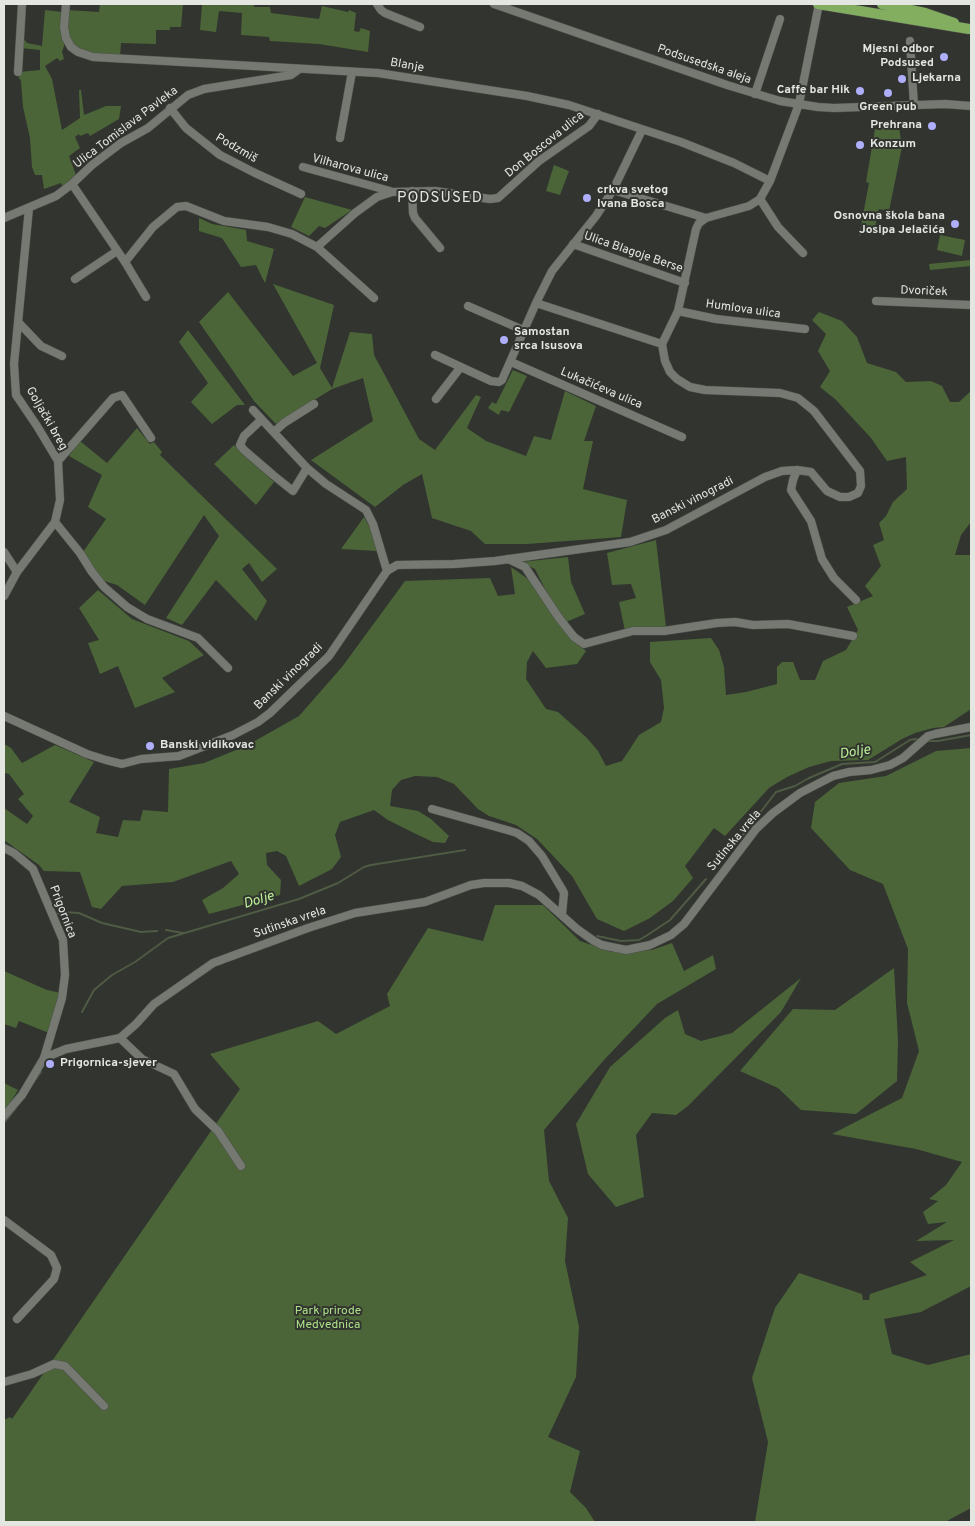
<!DOCTYPE html>
<html>
<head>
<meta charset="utf-8">
<style>
  body { margin:0 }
  #map { position:relative; width:975px; height:1526px; overflow:hidden; background:#31342f; font-family:Overpass,sans-serif }
  canvas { display:block }
  .frame { position:absolute; inset:0; border:5px solid #e4e6e2; pointer-events:none }
</style>
</head>
<body>
<div id="map">
<canvas width="975" height="1526"></canvas>
<div class="frame"></div>
</div>
<script>
const g = document.querySelector('canvas').getContext('2d');
g.lineJoin = 'round';
function paint(path, color) { g.fillStyle = color; g.fill(path, 'evenodd'); }
const shape = rows => new Path2D(rows.map(r => 'M' + r).join(''));
function stroke(path, color, width, dash) { g.strokeStyle = color; g.lineWidth = width; g.lineCap = dash ? 'butt' : 'round'; g.setLineDash(dash || []); g.stroke(path); }
function drawText(font, color, halo, rows, align = 'center') {
  g.font = font + ' Overpass,sans-serif'; g.lineWidth = 4; g.setLineDash([]); g.textBaseline = 'middle'; g.strokeStyle = halo; g.fillStyle = color; for (const [text, x, y, turn = 0] of rows) {
    g.save(); g.translate(x, y); g.rotate((+turn || 0) * Math.PI / 180); g.textAlign = isNaN(turn) ? turn : align; if (halo) g.strokeText(text, 0, 0); g.fillText(text, 0, 0); g.restore();
  }
}
paint(shape([
  [100,4,183,4,181,27,170,27,170,30,156,30,156,44,121,43,120,56,91,55,75,47,67,34,67,10,99,12],
  [186,4,254,4,254,7,270,7,271,13,319,19,322,6,348,12,349,10,356,13,354,31,359,32,361,28,370,31,368,52,319,44,270,41,269,37,241,35,242,13,219,11,216,32,200,30,202,5],
  [45,10,62,12,65,43,62,52,64,59,60,61,57,58,45,66,52,79,62,130,80,118,79,90,81,90,84,115,106,106,121,106,119,119,90,136,88,133,80,136,79,134,75,137,80,148,69,156,76,175,64,189,61,183,44,189,42,175,35,175,32,167,30,138,23,107,21,81,19,78,19,72,40,70,40,50,21,48,23,38,27,43,42,46],
  [888,120,898,120,902,147,889,211,879,209,875,227,859,236,869,183,866,182,875,129,879,130,881,123,888,123],
  [554,165,569,171,560,195,546,191],
  [305,197,352,210,325,228,319,226,309,236,291,227],
  [199,218,212,224,246,230,247,241,274,249,265,283,256,265,241,267,222,238,199,231],
  [940,235,965,240,962,256,937,250],
  [971,260,971,266,930,270,929,264],
  [273,284,334,305,320,368,332,388,350,332,372,334,374,355,419,439,435,450,476,395,481,397,467,428,486,441,526,456,534,436,551,440,565,391,596,406,584,441,593,441,583,489,627,500,621,537,527,544,485,544,471,531,432,518,422,474,403,485,375,507,311,460,373,421,363,378,332,389,276,424,254,401,199,322,228,292,293,376,317,363],
  [819,312,842,321,857,337,867,363,896,372,906,382,931,381,942,386,950,402,959,402,971,391,971,522,961,535,955,555,971,555,971,709,944,727,933,728,915,733,902,739,868,760,831,761,809,767,787,777,769,788,725,836,714,828,685,866,693,878,673,901,650,918,624,931,597,919,572,876,537,839,516,825,489,816,478,809,454,784,437,777,415,776,401,780,392,790,390,806,418,811,431,819,449,836,445,843,433,842,414,833,388,820,374,810,340,822,335,835,341,857,332,869,299,886,286,856,277,851,266,853,267,865,281,880,280,895,209,914,202,900,223,888,239,874,231,861,173,882,122,886,101,909,92,907,80,872,44,871,39,865,4,840,4,808,27,824,33,816,18,799,24,794,9,774,4,773,4,744,11,748,22,763,55,745,94,762,69,802,100,817,96,833,118,837,123,820,140,821,143,810,168,812,169,769,204,763,246,746,299,716,342,667,405,581,490,578,498,596,515,594,511,567,528,579,567,634,586,651,577,664,546,668,533,651,527,662,526,679,546,709,558,712,587,738,598,751,606,766,622,761,639,735,661,722,664,708,661,680,650,662,650,642,711,638,719,650,724,667,726,695,746,692,777,684,777,667,782,662,793,662,800,680,815,680,823,661,846,650,858,630,847,607,873,596,865,586,881,566,873,545,884,540,879,523,886,516,893,502,907,489,906,457,887,461,871,438,835,399,820,387,830,371,818,351,826,334,812,320],
  [188,330,245,405,237,405,212,424,191,402,208,383,179,342],
  [513,370,527,376,509,412,501,410,499,415,488,408,492,402,496,404],
  [137,428,150,444,154,442,162,452,160,455,277,569,262,582,249,563,242,569,267,601,256,621,216,580,182,625,166,618,219,536,204,515,145,605,117,585,101,580,83,552,106,519,88,507,102,475,69,456,80,441,107,463],
  [234,445,274,482,256,505,214,464],
  [364,517,370,528,377,551,341,549],
  [656,540,666,627,625,631,619,602,636,598,631,584,612,585,607,553],
  [568,557,571,582,585,614,566,622,550,599,535,569,521,562],
  [98,590,132,619,189,641,204,655,162,678,175,692,135,708,118,666,100,674,88,643,99,640,79,608],
  [971,748,971,1286,921,1312,884,1319,892,1354,928,1365,971,1354,971,1508,945,1522,755,1522,768,1442,752,1378,775,1308,799,1273,862,1294,863,1300,869,1300,870,1294,927,1275,910,1262,954,1240,916,1241,947,1222,928,1224,923,1212,938,1201,929,1199,946,1185,962,1162,916,1149,832,1134,902,1098,919,1051,907,1003,908,949,883,884,850,870,811,828,815,802,839,783,886,776,936,751],
  [495,905,543,905,580,941,612,952,652,950,672,943,684,971,713,955,716,969,657,1004,604,1060,544,1130,549,1181,568,1218,565,1261,579,1327,576,1377,548,1437,580,1451,570,1492,586,1508,595,1522,4,1522,4,1420,10,1417,12,1419,240,1089,210,1054,318,1021,336,1034,390,1006,387,994,428,928,483,941],
  [894,968,898,1041,897,1081,856,1114,801,1110,778,1088,740,1071,793,1009,835,1010],
  [4,971,47,990,61,993,49,1033,19,1021,16,1028,4,1024],
  [801,978,781,1012,688,1106,676,1115,652,1113,636,1135,644,1197,616,1207,588,1174,576,1124,610,1067,665,1018,678,1010,685,1034,701,1041,732,1033],
  [4,1083,18,1090,4,1113]
]), '#4b6538');
stroke(shape([
  [927,741,938,741,971,735],
  [736,844,776,792,795,786,809,778,842,764,875,762,910,740,915,739,920,740],
  [56,914,64,912,79,913,102,923,141,932,157,931],
  [166,930,183,933],
  [597,936,621,941,639,940,646,936,670,920,706,879],
  [82,1012,94,990,112,975,135,962,168,938,299,899,338,883,364,867,371,865,465,850],
  [33,1083,41,1072],
  [4,1123,16,1108]
]), '#4f5b44', 2);
const minor = shape([
  [66,4,64,27,66,38,71,47,78,52,93,57,378,73,527,96,569,105,681,142,734,163,770,181],
  [377,4,381,10,385,13,420,27],
  [494,4,727,85,780,101,818,107,834,108,945,104,971,106],
  [910,41,914,106],
  [18,72,22,4],
  [755,94,780,19],
  [170,108,186,128,220,155,255,173,301,194],
  [340,138,352,72],
  [303,167,390,191],
  [72,184,125,262,146,297],
  [613,190,706,218],
  [412,191,413,213,415,218,440,248],
  [760,199,778,227,803,253],
  [4,218,56,196,72,184,92,165,121,143,148,128,188,95,204,89,291,75,298,70],
  [573,244,685,283],
  [317,247,355,213,377,197,392,192,435,191,490,199,498,198,539,161,589,126,598,114],
  [125,262,153,227,177,207,186,206,224,221,268,227,292,234,317,247,374,298],
  [75,279,117,251],
  [876,301,971,305],
  [536,303,662,344],
  [468,306,523,330],
  [678,311,716,319,805,329],
  [19,323,41,346,62,356],
  [435,355,491,381,499,382,502,380,536,303,552,271,596,216,613,190,642,130],
  [511,362,682,437],
  [436,399,460,368],
  [253,410,307,468,326,484,366,510,373,524,387,571],
  [261,420,244,436,240,445,244,450,273,475,293,491,307,468],
  [274,432,284,423,314,404],
  [58,461,113,398,122,395,151,438],
  [797,470,793,480,791,490,811,521,822,559,834,578,856,600],
  [55,522,80,553,92,572,104,587,127,607,147,619,198,638,228,668],
  [4,552,17,572],
  [508,559,525,567,559,618,574,637,584,644,633,631,664,631,717,623,735,622,753,625,788,624,853,636],
  [4,596,17,572,55,522,60,500,58,461,37,426,16,395,14,364,29,208],
  [4,716,87,754,106,760,122,764,141,759,179,756,233,735,258,722,270,713,329,656,387,571,397,565,454,564,495,561,630,542,666,530,765,477,782,471,797,470,811,472,827,491,840,497,849,497,858,493,861,486,860,471,814,411,798,398,780,393,705,390,690,387,677,379,670,372,665,361,662,344,678,311,696,229,699,223,706,218,749,206,760,199,770,181,799,104,819,4],
  [432,809,507,830,517,833,529,841,542,856,562,889,564,893,562,914],
  [4,848,14,853,33,869,63,940,65,975,62,998,44,1058,22,1095,4,1116],
  [120,1038,142,1059,174,1074,195,1109,218,1131,241,1166],
  [44,1058,66,1049,120,1038,136,1024,154,1004,213,963,308,928,355,913,425,902,471,885,484,883,509,883,522,886,539,895,577,929,594,941,602,945,626,950,650,945,671,935,684,924,756,829,773,813,800,793,833,776,849,772,871,770,890,765,903,758,928,736,935,734,971,727],
  [4,1220,51,1255,57,1268,54,1279,17,1319],
  [4,1382,32,1374,54,1364,65,1366,104,1406]
]);
const major = shape([
  [818,4,969,29],
  [882,4,925,13,954,23]
]);
stroke(minor, '#4e504c', 9);
stroke(major, '#4e504c', 11);
stroke(minor, '#757972', 8);
stroke(major, '#83ae5f', 10);
for (const [x, y, r, color] of [
  [944,57,5,"#aeaefb"],
  [902,79,5,"#aeaefb"],
  [860,91,5,"#aeaefb"],
  [888,93,5,"#aeaefb"],
  [932,126,5,"#aeaefb"],
  [860,145,5,"#aeaefb"],
  [587,198,5,"#aeaefb"],
  [955,224,5,"#aeaefb"],
  [504,340,5,"#aeaefb"],
  [150,746,5,"#aeaefb"],
  [50,1064,5,"#aeaefb"]
]) { const dot = new Path2D(); dot.arc(x, y, r, 0, 2 * Math.PI); g.fillStyle = color; g.fill(dot); stroke(dot, '#31342f', 2); }
drawText('bold 12px', '#e4e6e2', '#31342f', [
  ["Mjesni odbor",934,50,"right"],
  ["Podsused",934,64,"right"],
  ["Ljekarna",912,79],
  ["Caffe bar Hik",850,91,"right"],
  ["Green pub",888,108,"center"],
  ["Prehrana",922,126,"right"],
  ["Konzum",870,145],
  ["crkva svetog",597,191],
  ["Ivana Bosca",597,205],
  ["Osnovna škola bana",945,217,"right"],
  ["Josipa Jelačića",945,231,"right"],
  ["Samostan",514,333],
  ["srca Isusova",514,347],
  ["Banski vidikovac",160,746],
  ["Prigornica-sjever",60,1064]
], 'left');
drawText('12px', '#e4e6e2', '#31342f', [
  ["Podsusedska aleja",704,65,19],
  ["Blanje",407,66,10],
  ["Ulica Tomislava Pavleka",126,128,-37],
  ["Don Boscova ulica",545,145,-39],
  ["Podzmiš",236,149,30],
  ["Vilharova ulica",350,169,15],
  ["Ulica Blagoje Berse",633,253,19],
  ["Dvoriček",924,292,2],
  ["Humlova ulica",743,310,8],
  ["Lukačićeva ulica",601,389,23],
  ["Goljački breg",46,419,60],
  ["Banski vinogradi",693,501,-27],
  ["Banski vinogradi",289,677,-44],
  ["Sutinska vrela",735,841,-50],
  ["Prigornica",62,912,69],
  ["Sutinska vrela",290,923,-19]
]);
drawText('12px', '#ade088', '#31342f', [
  ["Park prirode",328,1312],
  ["Medvednica",328,1326]
]);
drawText('italic 14px', '#bcf097', '#31342f', [
  ["Dolje",855,753,-9],
  ["Dolje",259,901,-16]
]);
g.letterSpacing = '1px';
drawText('15px', '#e4e6e2', '#31342f', [
  ["PODSUSED",440,199]
]);
g.letterSpacing = '0px';
</script>
</body>
</html>
